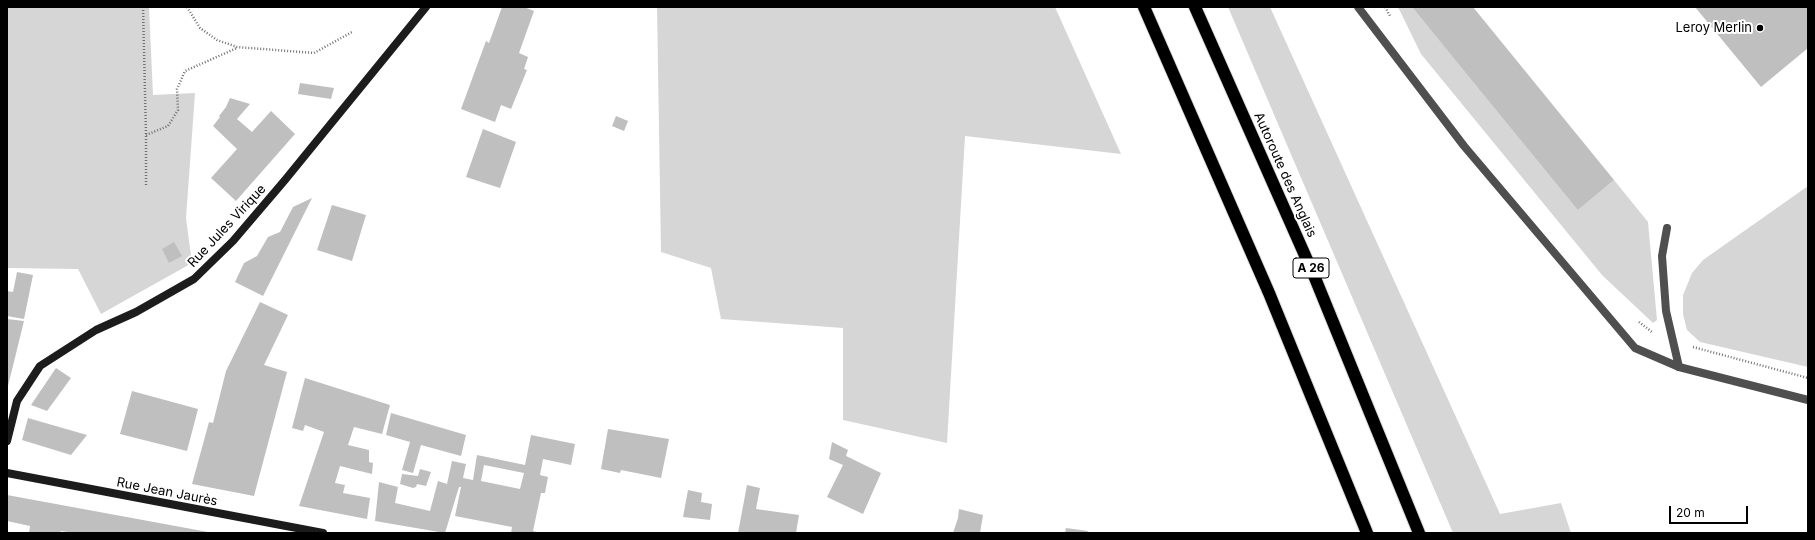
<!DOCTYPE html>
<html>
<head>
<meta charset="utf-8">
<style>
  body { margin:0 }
  #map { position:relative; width:1815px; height:540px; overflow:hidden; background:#fff; font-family:Inter,sans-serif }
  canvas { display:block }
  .frame { position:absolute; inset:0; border:8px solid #000; pointer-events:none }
  .scale { position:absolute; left:1669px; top:506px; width:79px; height:18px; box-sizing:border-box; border:2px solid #000; border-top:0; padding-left:5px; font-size:12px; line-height:14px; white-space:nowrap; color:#000; -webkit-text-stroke:3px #fff; paint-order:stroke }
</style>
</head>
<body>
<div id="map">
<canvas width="1815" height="540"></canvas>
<div class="frame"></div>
<div class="scale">20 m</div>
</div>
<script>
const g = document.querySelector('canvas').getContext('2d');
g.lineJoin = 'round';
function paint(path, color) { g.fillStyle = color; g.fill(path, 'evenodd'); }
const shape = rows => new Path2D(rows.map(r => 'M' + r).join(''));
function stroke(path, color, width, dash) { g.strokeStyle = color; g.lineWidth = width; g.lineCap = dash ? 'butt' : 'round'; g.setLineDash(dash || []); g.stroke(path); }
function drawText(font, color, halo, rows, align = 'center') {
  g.font = font + ' Inter,sans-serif'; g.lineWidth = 4; g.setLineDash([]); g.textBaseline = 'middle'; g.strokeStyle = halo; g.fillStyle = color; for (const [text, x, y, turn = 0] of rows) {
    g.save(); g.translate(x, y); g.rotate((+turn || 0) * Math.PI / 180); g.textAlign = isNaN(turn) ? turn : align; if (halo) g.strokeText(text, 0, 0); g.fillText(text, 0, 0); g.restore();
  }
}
paint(shape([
  [7,7,149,7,153,95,195,93,186,218,192,263,101,314,78,269,7,268],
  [657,7,1055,7,1121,154,965,136,947,443,843,420,843,328,721,319,711,268,661,252],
  [1228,7,1270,7,1500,514,1561,503,1571,533,1453,533],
  [1398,7,1412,7,1579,209,1614,180,1648,222,1657,320,1653,323,1602,275,1421,54],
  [1808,186,1808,367,1700,342,1687,330,1683,314,1683,295,1692,273,1703,260]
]), '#d6d6d6');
paint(shape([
  [502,7,524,7,534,11,519,53,528,57,524,69,527,70,511,109,501,105,495,122,461,109,486,41,489,43],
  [1412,7,1473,7,1614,180,1578,210],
  [1695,7,1808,7,1808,48,1761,87],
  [300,83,334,88,331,99,298,94],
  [230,98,250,104,237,119,252,132,271,111,295,134,236,201,211,178,237,149,213,126,220,117,219,116,226,107],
  [616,116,628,121,624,131,612,126],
  [483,129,516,142,500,188,466,177],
  [312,198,263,296,235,282,244,263,257,256,268,237,280,232,293,207],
  [332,205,366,215,352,261,317,250],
  [174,242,182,256,169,263,162,249],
  [17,272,33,275,24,319,7,316,7,291,13,292],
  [260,302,288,315,264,365,287,372,254,496,192,484,209,422,213,423,226,371],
  [7,319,24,321,8,386,7,386],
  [56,368,71,378,47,411,31,405],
  [305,378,390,405,382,434,354,427,348,445,369,450,369,462,373,463,372,474,340,466,335,483,345,485,343,493,370,498,367,519,299,506,324,432,305,425,303,431,292,428],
  [132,391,198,409,187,451,120,434],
  [391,413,466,435,461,456,421,445,413,473,402,470,410,442,386,435],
  [28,418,87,435,71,455,22,440],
  [608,429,669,439,661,478,621,470,620,473,601,469],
  [531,435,575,444,571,465,543,459,540,475,548,477,545,493,541,493,533,531,540,533,511,533,512,527,455,516,461,487,459,487,445,533,375,521,379,482,398,487,395,503,430,511,438,481,447,484,452,461,466,464,463,478,473,480,477,455,525,465],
  [484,465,524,473,520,489,481,481],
  [832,442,848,450,846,456,881,473,863,514,827,497,843,465,829,459],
  [420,469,431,472,426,486,417,484,416,487,413,488,400,484,402,474,418,476],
  [747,485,760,488,756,509,799,515,796,533,738,533],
  [688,490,702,493,701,502,712,504,710,520,683,517],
  [7,495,208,532,208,533,73,533,61,531,60,533,29,533,30,526,7,521],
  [959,509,983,515,980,533,953,533,958,518],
  [1066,528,1088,531,1087,533,1065,533]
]), '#bfbfbf');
const highway = shape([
  [1144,7,1269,293,1367,533],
  [1195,7,1315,278,1419,533]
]);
stroke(highway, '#dbdbdb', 14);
stroke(shape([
  [143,7,146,135,146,186],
  [187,7,200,28,217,40,237,47,314,53,352,32],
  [1385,7,1390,16],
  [146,135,168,126,178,110,177,89,185,71,237,48],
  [1639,322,1652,332],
  [1693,347,1808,378]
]), '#717171', 2.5, [1, 2]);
stroke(shape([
  [1667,228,1662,256,1666,311,1679,367]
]), '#4f4f4f', 8);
stroke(shape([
  [1358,7,1464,146,1635,348,1679,367,1808,400]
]), '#4f4f4f', 8);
stroke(shape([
  [7,441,17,401,40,366,96,330,136,312,194,279,233,241,285,180,426,7],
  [7,473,323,533]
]), '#1c1c1c', 8);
stroke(highway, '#000', 12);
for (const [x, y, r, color] of [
  [1760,28,4,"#000"]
]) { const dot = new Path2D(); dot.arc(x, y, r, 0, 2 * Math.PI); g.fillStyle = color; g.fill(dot); stroke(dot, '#fff', 1.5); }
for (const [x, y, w] of [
  [1311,268,36]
]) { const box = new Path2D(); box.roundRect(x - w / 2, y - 10, w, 20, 3); g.fillStyle = '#fff'; g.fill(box); stroke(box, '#000', 1); }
drawText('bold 12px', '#000', null, [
  ["A 26",1311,268]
]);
drawText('13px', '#000', '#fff', [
  ["Leroy Merlin",1752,28]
], 'right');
drawText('13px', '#000', '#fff', [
  ["Autoroute des Anglais",1285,175,66],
  ["Rue Jules Virique",227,226,-47],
  ["Rue Jean Jaurès",167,492,11]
]);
</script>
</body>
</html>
